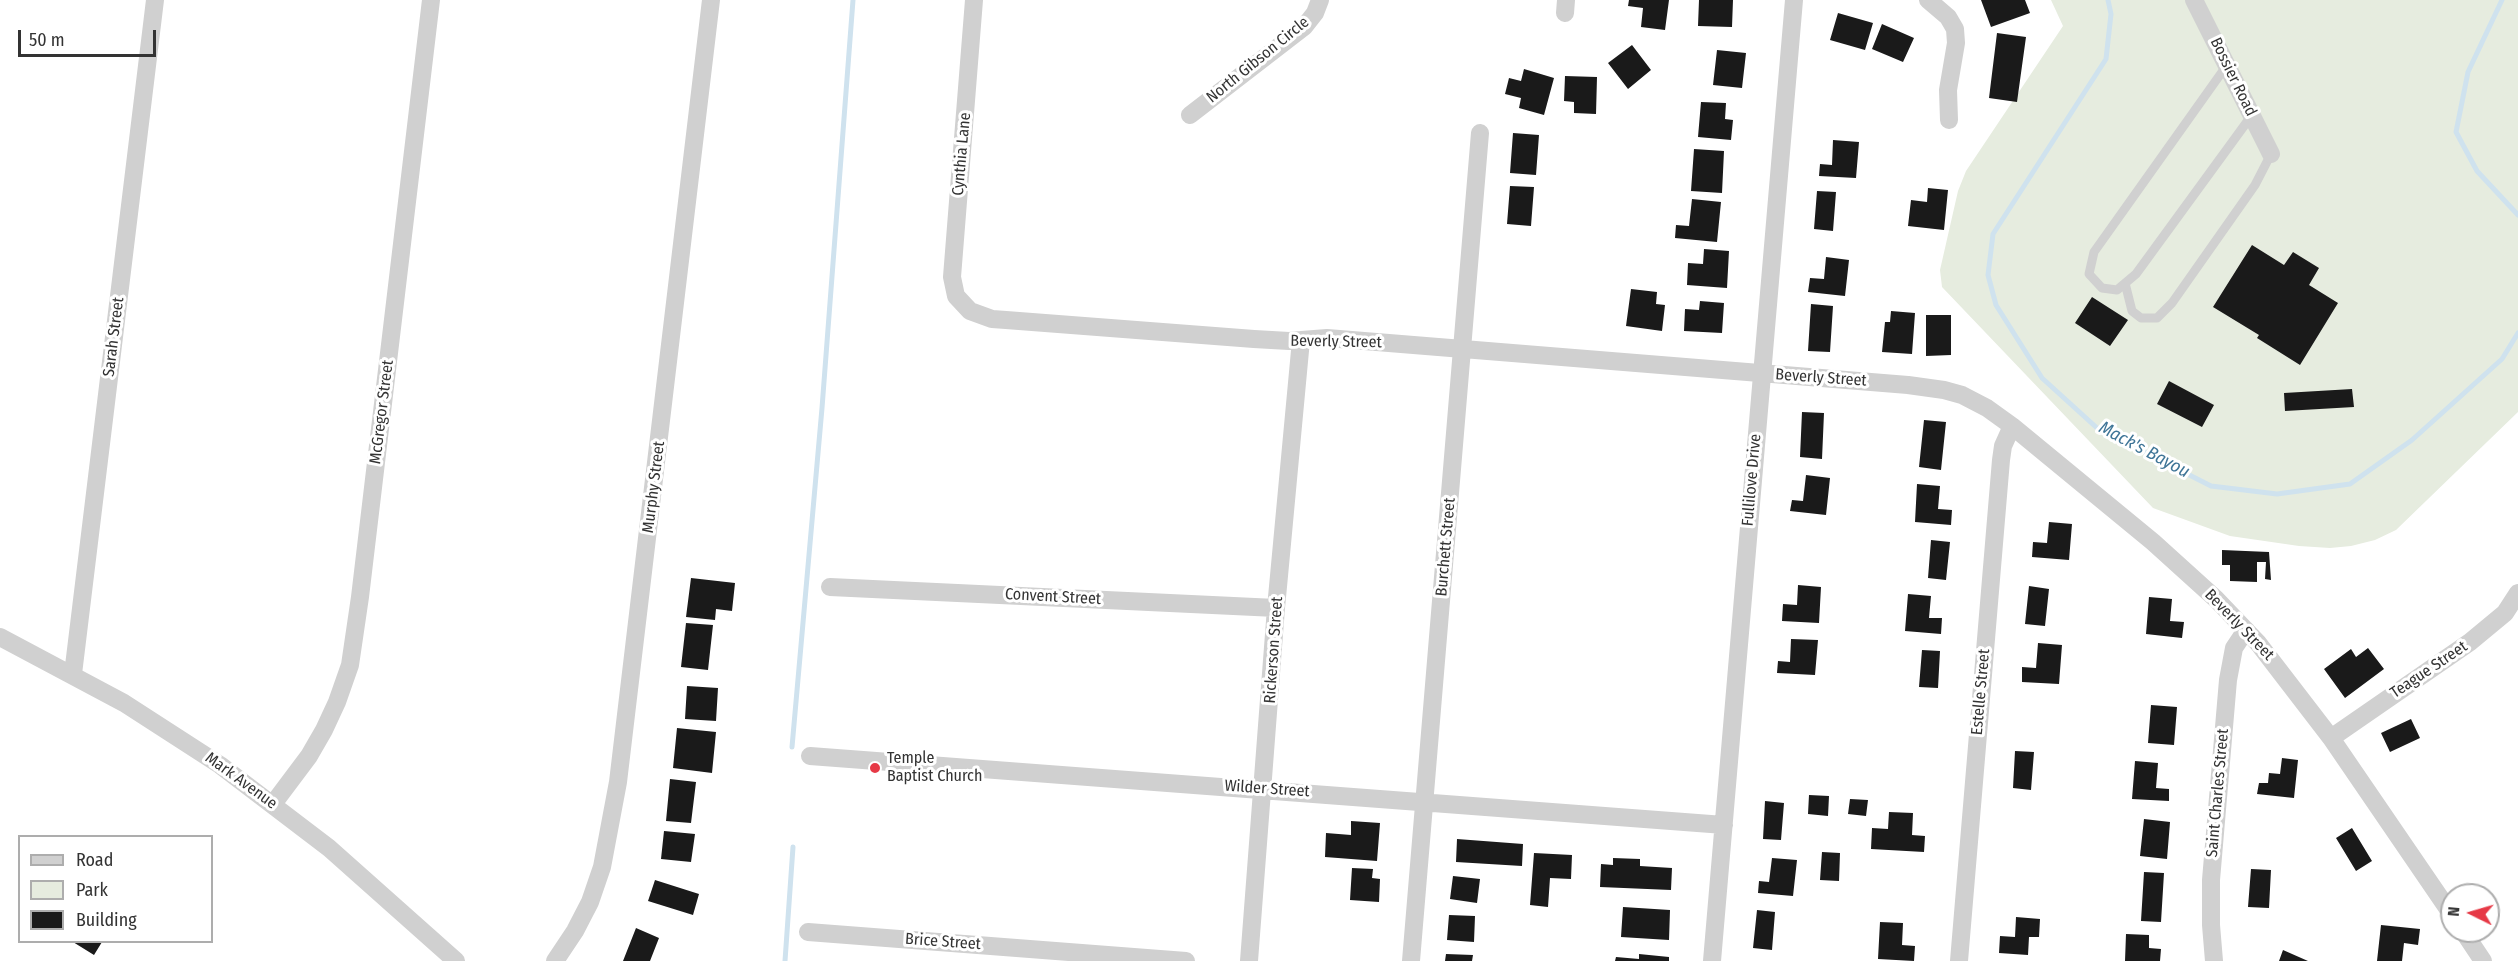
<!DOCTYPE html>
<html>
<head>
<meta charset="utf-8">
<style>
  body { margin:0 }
  #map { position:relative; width:2518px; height:961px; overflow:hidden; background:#fff; font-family:"Fira Sans Condensed",sans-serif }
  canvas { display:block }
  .legend { position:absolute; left:18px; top:835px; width:195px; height:108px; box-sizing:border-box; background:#fff; border:2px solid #adadad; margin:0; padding:8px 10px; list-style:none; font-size:18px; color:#333 }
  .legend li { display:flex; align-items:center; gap:12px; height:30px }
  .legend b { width:30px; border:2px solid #adadad }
  .north { position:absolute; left:2440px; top:883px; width:60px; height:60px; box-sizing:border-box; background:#fff; border:2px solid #adadad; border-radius:50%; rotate:275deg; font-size:16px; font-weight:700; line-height:24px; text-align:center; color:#333 }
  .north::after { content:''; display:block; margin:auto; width:21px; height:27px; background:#e63946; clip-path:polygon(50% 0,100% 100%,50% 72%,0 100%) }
  .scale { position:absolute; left:18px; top:30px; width:138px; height:27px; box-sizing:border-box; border:3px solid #333; border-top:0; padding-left:8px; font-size:18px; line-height:21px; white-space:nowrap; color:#333; -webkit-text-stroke:4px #fff; paint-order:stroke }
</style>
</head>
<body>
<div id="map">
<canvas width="2518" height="961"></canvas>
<ul class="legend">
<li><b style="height:8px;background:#d0d0d0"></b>Road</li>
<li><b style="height:16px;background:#e6ecdf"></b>Park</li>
<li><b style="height:16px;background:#1a1a1a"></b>Building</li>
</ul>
<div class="north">N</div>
<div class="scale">50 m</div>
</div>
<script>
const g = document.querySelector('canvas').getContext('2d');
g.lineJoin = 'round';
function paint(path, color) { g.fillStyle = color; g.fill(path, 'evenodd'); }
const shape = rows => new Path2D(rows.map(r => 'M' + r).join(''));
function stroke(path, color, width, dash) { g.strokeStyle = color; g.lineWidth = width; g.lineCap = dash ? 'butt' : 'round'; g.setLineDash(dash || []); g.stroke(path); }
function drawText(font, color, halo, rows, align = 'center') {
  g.font = font + ' "Fira Sans Condensed",sans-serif'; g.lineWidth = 6; g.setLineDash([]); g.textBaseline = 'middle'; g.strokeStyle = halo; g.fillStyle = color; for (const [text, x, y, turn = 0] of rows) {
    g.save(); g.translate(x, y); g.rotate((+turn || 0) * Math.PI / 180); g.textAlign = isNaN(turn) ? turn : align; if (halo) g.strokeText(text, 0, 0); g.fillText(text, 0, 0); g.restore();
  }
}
paint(shape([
  [2051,0,2518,0,2518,412,2396,530,2375,540,2351,546,2330,548,2299,546,2230,536,2153,508,1942,287,1940,270,1958,191,1966,171,2063,26]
]), '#e6ecdf');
stroke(shape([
  [2108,0,2111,14,2106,59,1993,234,1988,275,1996,305,2042,378,2097,428,2211,486,2277,494,2350,484,2412,440,2502,359,2518,333],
  [2502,0,2468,72,2456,132,2477,171,2518,215],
  [792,747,822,408,853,0],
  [785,961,793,847]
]), '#cfe2ee', 5);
paint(shape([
  [1629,0,1669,0,1665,30,1641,27,1643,8,1628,6],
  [1699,0,1733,0,1732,27,1698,26],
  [1981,0,2025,0,2030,13,1991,27],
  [1838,13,1873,23,1865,50,1830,40],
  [1882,24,1914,38,1903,62,1872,49],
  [1997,33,2026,37,2017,102,1989,98],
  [1632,45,1651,70,1628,89,1608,63],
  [1717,50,1746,53,1742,88,1713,85],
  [1524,69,1554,78,1544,115,1519,108,1521,98,1505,94,1509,78,1521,81],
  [1565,76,1597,77,1596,114,1574,113,1574,102,1564,101],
  [1701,102,1726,103,1725,119,1733,120,1731,140,1698,137],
  [1513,133,1539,135,1536,175,1510,173],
  [1833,140,1859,142,1856,178,1819,176,1820,164,1832,165],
  [1694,149,1724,151,1722,193,1691,191],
  [1510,186,1534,187,1531,226,1507,224],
  [1928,188,1948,190,1944,230,1908,226,1911,200,1927,202],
  [1817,191,1836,192,1833,231,1814,229],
  [1692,199,1721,202,1717,242,1675,238,1676,225,1689,226],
  [2252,245,2284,265,2293,252,2319,268,2309,285,2338,303,2300,365,2257,338,2259,335,2213,307],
  [1704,249,1729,251,1727,288,1687,285,1688,263,1703,264],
  [1826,257,1849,260,1845,296,1808,292,1810,278,1824,279],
  [1631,289,1657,292,1656,304,1665,305,1662,331,1626,326],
  [2092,297,2128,320,2110,346,2075,323],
  [1700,301,1724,303,1722,333,1684,331,1685,309,1699,310],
  [1811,304,1833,306,1830,352,1808,351],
  [1891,311,1915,313,1912,354,1882,352,1885,322,1890,322],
  [1926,315,1951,315,1951,355,1926,356],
  [2169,381,2214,405,2202,427,2157,404],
  [2352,389,2354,407,2285,411,2284,393],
  [1802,412,1824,413,1822,459,1800,457],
  [1924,420,1946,422,1941,470,1919,467],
  [1806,475,1830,478,1826,515,1790,511,1792,500,1803,501],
  [1917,484,1940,486,1938,509,1952,510,1951,525,1915,522],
  [2049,522,2072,524,2069,560,2032,557,2033,542,2047,543],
  [1931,540,1950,542,1946,580,1928,578],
  [2222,550,2269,552,2271,580,2265,579,2266,562,2257,562,2257,582,2230,581,2230,565,2222,565],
  [691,578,735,583,732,611,716,609,715,620,686,617],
  [1798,585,1821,587,1819,623,1782,621,1783,604,1797,605],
  [2029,586,2049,589,2045,626,2025,624],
  [1908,594,1931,596,1929,618,1942,618,1941,634,1905,631],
  [2149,597,2172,599,2170,621,2184,622,2182,638,2146,634],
  [686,623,713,625,708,670,681,667],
  [1791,639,1818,640,1815,675,1777,673,1778,661,1790,662],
  [2038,643,2062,645,2059,684,2022,682,2022,667,2036,668],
  [2368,648,2384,669,2345,698,2324,669,2351,649,2356,657],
  [1922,650,1940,651,1938,688,1919,687],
  [687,686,718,688,716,721,685,719],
  [2151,705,2177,707,2174,745,2148,743],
  [2411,719,2420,738,2390,752,2381,733],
  [677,728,716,732,712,773,673,768],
  [2015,751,2034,752,2031,790,2013,788],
  [2282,758,2298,760,2294,798,2257,794,2259,783,2268,783,2269,773,2280,774],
  [2135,761,2158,763,2156,788,2169,789,2169,801,2132,799],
  [670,779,696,782,691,823,666,821],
  [1809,795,1829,796,1828,816,1808,814],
  [1850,799,1868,800,1866,816,1848,814],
  [1765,801,1784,803,1781,840,1763,839],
  [1889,812,1913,813,1912,835,1925,836,1924,852,1871,849,1872,828,1888,829],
  [2144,819,2170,822,2167,859,2140,856],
  [1351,821,1380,823,1377,861,1325,857,1326,833,1351,835],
  [2352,828,2372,861,2356,871,2336,838],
  [664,831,695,834,691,862,661,859],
  [1457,839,1523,844,1522,866,1456,862],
  [1822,852,1840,853,1839,881,1820,880],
  [1534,853,1572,855,1571,879,1550,878,1548,907,1530,905],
  [1613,858,1640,859,1640,866,1672,868,1671,890,1600,887,1601,864,1613,865],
  [1772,858,1797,860,1793,896,1758,893,1759,881,1769,882],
  [1352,868,1373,869,1372,878,1380,879,1379,902,1350,900],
  [2251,869,2271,870,2269,908,2248,907],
  [2144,872,2164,873,2161,922,2141,921],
  [1453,876,1480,879,1477,903,1450,899],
  [655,880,699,894,693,915,648,901],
  [1623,907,1670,910,1669,940,1621,937],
  [1757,910,1775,912,1772,950,1753,948],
  [1449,915,1475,916,1474,942,1447,940],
  [2016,917,2040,919,2039,937,2029,937,2028,955,1999,953,2000,936,2015,937],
  [1880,922,1903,923,1902,945,1915,946,1914,961,1878,959],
  [2381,925,2420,929,2418,945,2404,943,2402,961,2377,961],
  [636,928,659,938,650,961,623,961],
  [2126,934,2149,935,2149,948,2161,949,2160,961,2125,961],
  [73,942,102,942,94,955],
  [2283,950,2308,961,2279,961],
  [1446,954,1473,955,1472,961,1445,961],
  [1639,954,1669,957,1669,961,1615,961,1616,957,1639,959]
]), '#1a1a1a');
stroke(shape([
  [2227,65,2094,252,2089,274,2102,288,2117,290,2136,274,2252,115],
  [2125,283,2132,311,2141,318,2157,318,2172,303,2255,185,2271,154]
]), '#d0d0d0', 9);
stroke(shape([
  [974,0,952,277,956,296,970,311,992,319,1006,320,1254,339,1289,341,1327,338,1463,349,1908,385,1944,390,1962,395,1987,408,2012,426,2153,542,2216,599,2258,643,2331,738,2452,915],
  [1928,0,1948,17,1955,29,1956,43,1948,90,1949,120],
  [2194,0,2271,154],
  [1565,13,1566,0],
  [1190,115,1304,27,1315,13,1320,0],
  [830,587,1276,608],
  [0,637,124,703,220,765,329,848,456,961],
  [73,674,155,0],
  [2331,738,2470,642,2505,613,2518,593],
  [810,756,1724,825],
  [273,804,309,756,324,730,337,702,350,665,360,597,431,0],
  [2463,931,2483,961],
  [808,932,1186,961],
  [555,961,575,931,590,902,602,867,618,782,711,0],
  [1249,961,1276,608,1301,340],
  [1411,961,1480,133],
  [1712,961,1794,0],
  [1959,961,2001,460,2003,446,2012,426],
  [2214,961,2211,925,2211,880,2228,680,2234,648,2246,630]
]), '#d0d0d0', 18);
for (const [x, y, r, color] of [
  [875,768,6,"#e63946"]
]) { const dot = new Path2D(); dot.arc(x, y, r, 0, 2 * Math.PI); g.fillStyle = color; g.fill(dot); stroke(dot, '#fff', 2); }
drawText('16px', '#333', '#fff', [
  ["North Gibson Circle",1258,60,-39],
  ["Bossier Road",2233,77,64],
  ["Cynthia Lane",962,154,-85],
  ["Sarah Street",114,337,-83],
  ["Beverly Street",1336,342,1],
  ["Beverly Street",1821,378,4],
  ["McGregor Street",382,412,-83],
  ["Fullilove Drive",1752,480,-85],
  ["Murphy Street",654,487,-83],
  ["Burchett Street",1446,547,-85],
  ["Convent Street",1053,597,3],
  ["Beverly Street",2239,625,46],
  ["Rickerson Street",1274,650,-86],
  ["Teague Street",2429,670,-34],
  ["Estelle Street",1981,692,-85],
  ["Mark Avenue",241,781,36],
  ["Wilder Street",1267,789,4],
  ["Saint Charles Street",2218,793,-85],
  ["Brice Street",943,942,4]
]);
drawText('16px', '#333', '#fff', [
  ["Temple",887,759],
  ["Baptist Church",887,777]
], 'left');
drawText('italic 18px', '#3f7597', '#fff', [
  ["Mack's Bayou",2144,450,28]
]);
</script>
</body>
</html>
